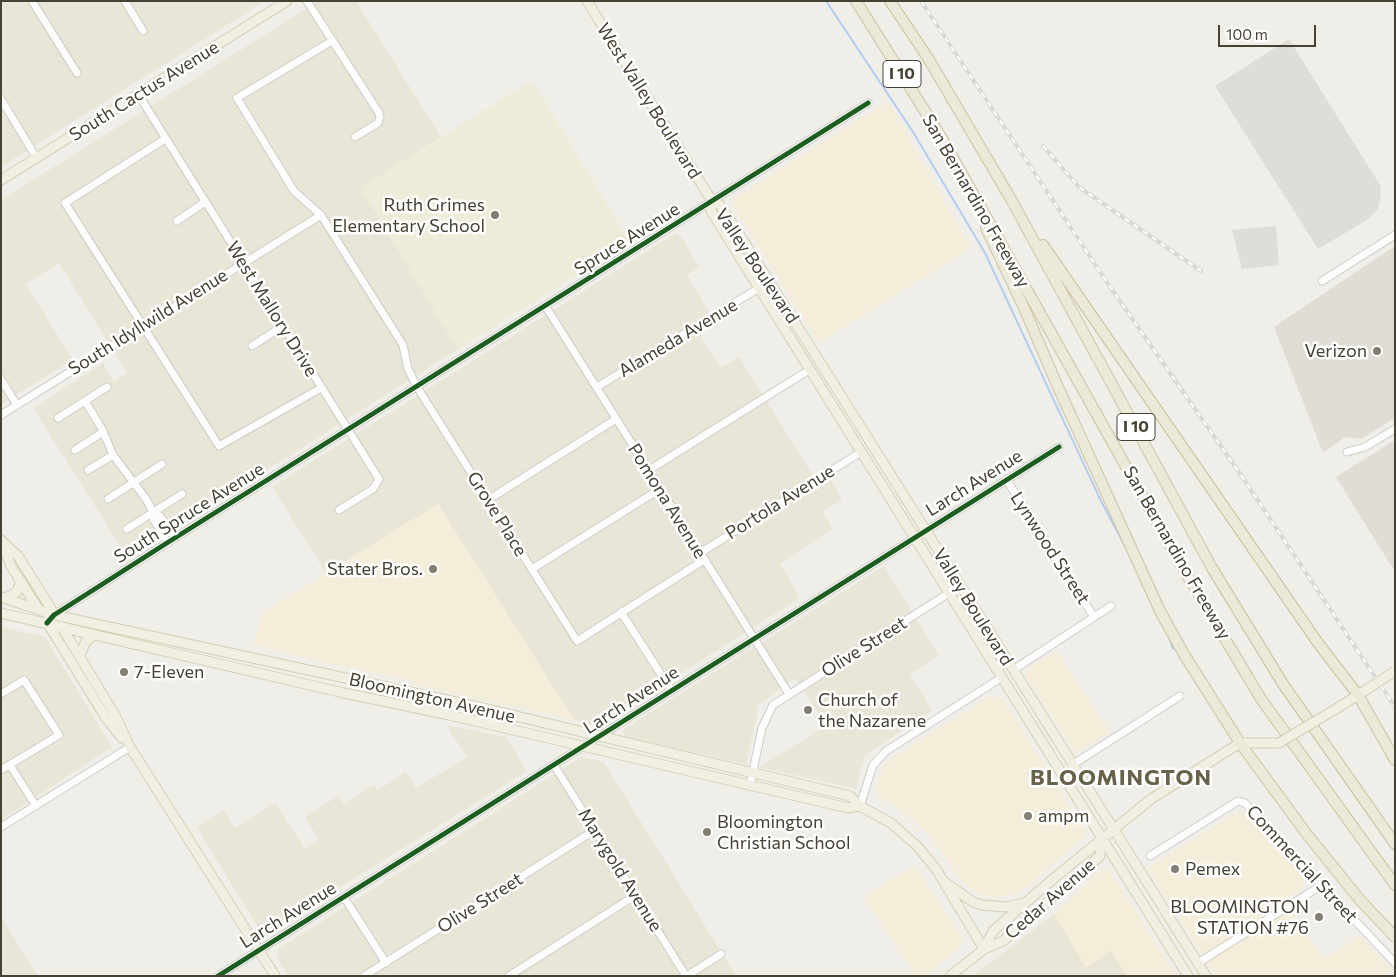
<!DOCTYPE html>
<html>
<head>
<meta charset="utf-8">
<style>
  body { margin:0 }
  #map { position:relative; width:1396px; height:977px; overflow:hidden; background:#f0eee8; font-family:Commissioner,sans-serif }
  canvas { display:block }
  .frame { position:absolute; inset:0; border:2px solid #464233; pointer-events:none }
  .scale { position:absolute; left:1218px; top:25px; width:98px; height:22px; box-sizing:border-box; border:2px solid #464233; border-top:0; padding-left:6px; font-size:15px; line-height:18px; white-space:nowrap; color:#464233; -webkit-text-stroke:4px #fff; paint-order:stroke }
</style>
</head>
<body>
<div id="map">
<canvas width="1396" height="977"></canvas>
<div class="frame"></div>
<div class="scale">100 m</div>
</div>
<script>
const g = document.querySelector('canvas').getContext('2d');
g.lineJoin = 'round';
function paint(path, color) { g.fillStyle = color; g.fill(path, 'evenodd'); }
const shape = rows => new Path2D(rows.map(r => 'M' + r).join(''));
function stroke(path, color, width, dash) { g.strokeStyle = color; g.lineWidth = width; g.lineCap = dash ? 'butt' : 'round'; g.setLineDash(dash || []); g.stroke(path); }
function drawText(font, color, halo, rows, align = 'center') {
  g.font = font + ' Commissioner,sans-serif'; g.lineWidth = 5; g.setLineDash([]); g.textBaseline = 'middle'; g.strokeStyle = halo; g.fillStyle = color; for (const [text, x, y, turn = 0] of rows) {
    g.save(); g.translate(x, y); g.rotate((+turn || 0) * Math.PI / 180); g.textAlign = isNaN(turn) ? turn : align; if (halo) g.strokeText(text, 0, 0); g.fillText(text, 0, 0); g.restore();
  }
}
paint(shape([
  [1,1,265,1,1,167],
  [319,1,356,1,441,137,361,188,458,349,210,506,207,500,124,552,33,408,103,363,114,381,127,373,59,263,26,284,73,360,1,404,1,200],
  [678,232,699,267,687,275,710,313,693,323,721,368,739,357,819,485,830,479,842,500,822,512,833,529,780,564,800,598,597,726,574,720,438,504,326,573,272,487],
  [884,566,939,656,910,674,932,711,865,755,856,789,759,767,827,726,795,678,759,705,746,764,626,737,623,733,624,729],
  [1,627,45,637,112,747,1,820],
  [446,725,506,737,527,771,266,933,259,929,197,828,224,810,235,828,275,803,305,849,319,840,305,817,338,796,344,804,374,785,378,790,406,772,416,788,467,757],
  [582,757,604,762,736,976,288,976,277,958,278,949],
  [1054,914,1086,967,1111,950,1127,976,973,976],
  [1,917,38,976,1,976]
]), '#e9e6d8');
paint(shape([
  [888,101,971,248,819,343,732,204,733,199],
  [438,504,574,720,413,684,410,680,317,661,254,644,262,613],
  [1057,650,1109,732,1079,751,1075,751,1026,675,1030,667],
  [990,696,1002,698,1086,831,1085,837,1019,893,997,898,980,894,964,884,929,835,901,810,880,798,875,790,883,769,894,757],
  [1239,810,1245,812,1305,879,1304,886,1285,899,1323,959,1360,936,1390,970,1380,976,1216,976,1148,868],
  [915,865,963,940,959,948,926,976,915,976,863,897],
  [1103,869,1110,871,1176,976,1127,976,1111,951,1086,967,1054,914]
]), '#f4edd9');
paint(shape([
  [1395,246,1395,418,1361,439,1345,437,1323,453,1274,327],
  [1395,440,1395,572,1336,477]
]), '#e0ddd6');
paint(shape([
  [532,80,630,242,458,349,361,188]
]), '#eeecd9');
paint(shape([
  [1289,39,1380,185,1381,196,1378,209,1367,220,1318,249,1215,86],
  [1276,226,1279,265,1242,269,1232,230]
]), '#dfddd8');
stroke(shape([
  [826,1,913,132,985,253,1101,501,1126,548],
  [1169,637,1173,649]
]), '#b4cef1', 2);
const minor = shape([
  [32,1,77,73],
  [125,1,143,31],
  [307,1,379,113,380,117,378,123,355,137],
  [332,41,237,98,294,191,321,215,403,345,408,369,417,387,577,641,704,560],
  [138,94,379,479,373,489,339,510],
  [1,99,36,157],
  [165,139,65,203,219,446,321,388],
  [177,221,205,202],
  [1322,281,1395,235],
  [546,307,789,694],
  [252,346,283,326],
  [1,379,17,405],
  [597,387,759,288],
  [85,401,102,429,113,455,146,499,153,512,154,520,168,543],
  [1,415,321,215],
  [58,418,107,387],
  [75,450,103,432],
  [1347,452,1365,447,1395,429],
  [88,470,113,455],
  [649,470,809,370],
  [1006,479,1094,617],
  [108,499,162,464],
  [488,500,616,419],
  [153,512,160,516,175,538],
  [127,529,182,494],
  [700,553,861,452],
  [532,569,660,489],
  [621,612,671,690],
  [47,623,54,615,170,541,868,103],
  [1013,670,1111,606],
  [1,694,24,680,59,735,1,770],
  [10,765,36,806],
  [554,765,686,976],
  [1072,765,1180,696],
  [750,785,762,728,773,705,949,593],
  [860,806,873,765,886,751,1001,678],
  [1,827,130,747],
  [1150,856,1238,801,1245,803,1395,963],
  [344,897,386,963],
  [1198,963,1322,885],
  [218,976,1059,447],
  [364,976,595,830],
  [509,976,636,895],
  [687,976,721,954]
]);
const major = shape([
  [587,1,712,201],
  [1,180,287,1],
  [712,201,720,205,745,243,1206,976],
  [712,201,711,211,1188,976],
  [1,540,18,556,55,615],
  [2,543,11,566,39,610],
  [1,597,54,615,470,705,850,796,860,806,891,823,918,847,936,869,984,949],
  [6,598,17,592,21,581],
  [1,613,344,693,445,714,848,808,860,806],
  [46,621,106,718,122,738],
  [61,626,115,715,130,747,275,976],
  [80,655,86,641,95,635],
  [1339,707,1366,690],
  [946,883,973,902,982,905,1006,907,1024,903],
  [984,949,993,931,1053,879,1151,799,1240,743,1279,743],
  [950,976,984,949,1003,941,1100,856,1101,839]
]);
const highway = shape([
  [856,1,943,140,1185,572,1261,699,1395,885],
  [890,1,928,58,1012,201,1212,568,1283,684,1395,844],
  [986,228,1024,308,1058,387,1160,611,1185,656,1240,743,1306,833,1360,900,1395,937],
  [1043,245,1318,643,1358,695,1395,760]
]);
stroke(minor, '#ceccc5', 9);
stroke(major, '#d3cfb3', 11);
stroke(highway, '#cac2a1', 12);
stroke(minor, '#fdfcfc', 7);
stroke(major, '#f1efe2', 9);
stroke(highway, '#ece9d8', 10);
const rail = shape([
  [921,1,1106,281,1243,478,1395,707],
  [1043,146,1079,187,1201,271]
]);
stroke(rail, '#d8d8d7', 4);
stroke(rail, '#fff', 2, [5.5]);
const majorBridge = shape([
  [1366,690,1395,671],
  [1279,743,1339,707]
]);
stroke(majorBridge, '#d3cfb3', 11, []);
stroke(majorBridge, '#f1efe2', 9);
stroke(shape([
  [47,623,54,615,170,541,868,103],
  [218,976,1059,447]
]), '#1b5e20', 5);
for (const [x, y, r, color] of [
  [495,215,5,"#827e72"],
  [1377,351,5,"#827e72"],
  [433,569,5,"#827e72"],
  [124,672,5,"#827e72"],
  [808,710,5,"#827e72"],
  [1028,816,5,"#827e72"],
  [707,832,5,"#827e72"],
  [1175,869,5,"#827e72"],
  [1319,917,5,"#827e72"]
]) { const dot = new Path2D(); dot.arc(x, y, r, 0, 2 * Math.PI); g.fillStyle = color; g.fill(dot); stroke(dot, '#fff', 2); }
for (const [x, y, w] of [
  [902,74,38],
  [1136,427,38]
]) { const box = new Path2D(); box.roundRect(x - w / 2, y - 13.5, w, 27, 4); g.fillStyle = '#fff'; g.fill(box); stroke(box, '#464233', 1); }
drawText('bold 16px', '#464233', null, [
  ["I 10",902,74],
  ["I 10",1136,427]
]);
drawText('18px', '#464233', '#fff', [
  ["South Cactus Avenue",144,91,-32],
  ["West Valley Boulevard",649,101,58],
  ["San Bernardino Freeway",976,201,60],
  ["Spruce Avenue",627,239,-32],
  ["Valley Boulevard",757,266,56],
  ["West Mallory Drive",272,309,58],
  ["South Idyllwild Avenue",148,322,-32],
  ["Alameda Avenue",678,338,-31],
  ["Larch Avenue",974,483,-32],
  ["Pomona Avenue",667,501,58],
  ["Portola Avenue",780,502,-32],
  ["South Spruce Avenue",189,513,-32],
  ["Grove Place",497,514,58],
  ["Lynwood Street",1050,548,57],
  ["San Bernardino Freeway",1177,553,60],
  ["Valley Boulevard",973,607,58],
  ["Olive Street",864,647,-32],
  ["Bloomington Avenue",432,698,13],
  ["Larch Avenue",631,700,-33],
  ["Commercial Street",1302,864,47],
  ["Marygold Avenue",620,870,58],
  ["Cedar Avenue",1050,899,-41],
  ["Olive Street",480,903,-32],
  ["Larch Avenue",288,915,-32]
]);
drawText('18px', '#464233', '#fff', [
  ["Ruth Grimes",485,205,"right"],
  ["Elementary School",485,226,"right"],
  ["Verizon",1367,351,"right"],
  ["Stater Bros.",423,569,"right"],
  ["7-Eleven",134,672],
  ["Church of",818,700],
  ["the Nazarene",818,721],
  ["ampm",1038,816],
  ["Bloomington",717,822],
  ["Christian School",717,843],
  ["Pemex",1185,869],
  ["BLOOMINGTON",1309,907,"right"],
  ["STATION #76",1309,928,"right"]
], 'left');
g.letterSpacing = '1px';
drawText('bold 22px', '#69624a', '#fff', [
  ["BLOOMINGTON",1121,778]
]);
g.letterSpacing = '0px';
</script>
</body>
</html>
